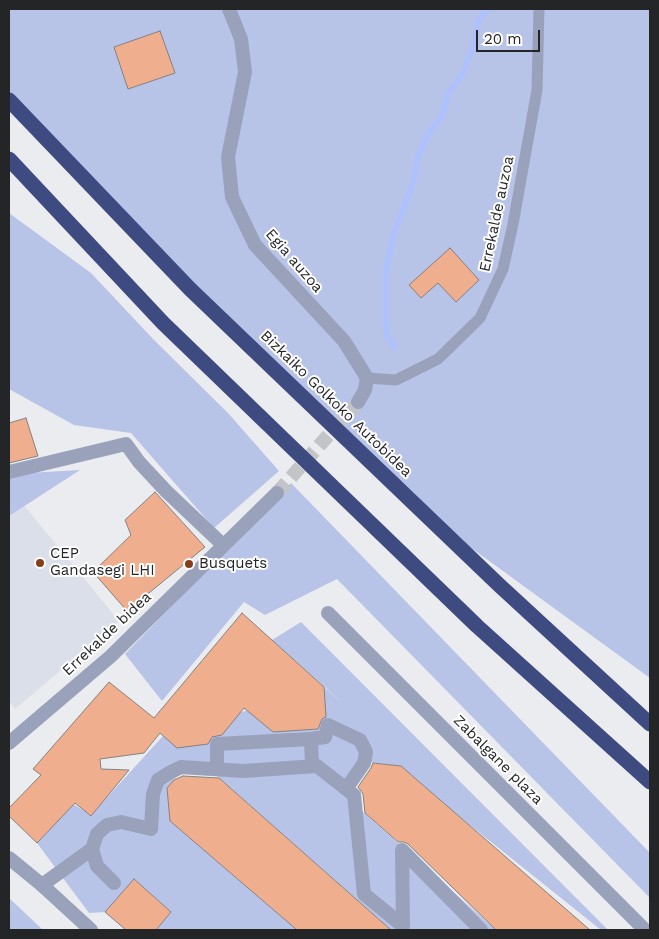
<!DOCTYPE html>
<html>
<head>
<meta charset="utf-8">
<style>
  body { margin:0 }
  #map { position:relative; width:659px; height:939px; overflow:hidden; background:#eaecf0; font-family:"Work Sans",sans-serif }
  canvas { display:block }
  .frame { position:absolute; inset:0; border:10px solid #242526; pointer-events:none }
  .scale { position:absolute; left:476px; top:30px; width:64px; height:22px; box-sizing:border-box; border:2px solid #242526; border-top:0; padding-left:6px; font-size:15px; line-height:18px; white-space:nowrap; color:#242526; -webkit-text-stroke:4px #fff; paint-order:stroke }
</style>
</head>
<body>
<div id="map">
<canvas width="659" height="939"></canvas>
<div class="frame"></div>
<div class="scale">20 m</div>
</div>
<script>
const g = document.querySelector('canvas').getContext('2d');
g.lineJoin = 'round';
function paint(path, color) { g.fillStyle = color; g.fill(path, 'evenodd'); }
const shape = rows => new Path2D(rows.map(r => 'M' + r).join(''));
function stroke(path, color, width, dash) { g.strokeStyle = color; g.lineWidth = width; g.lineCap = dash ? 'butt' : 'round'; g.setLineDash(dash || []); g.stroke(path); }
function drawText(font, color, halo, rows, align = 'center') {
  g.font = font + ' "Work Sans",sans-serif'; g.lineWidth = 4; g.setLineDash([]); g.textBaseline = 'middle'; g.strokeStyle = halo; g.fillStyle = color; for (const [text, x, y, turn = 0] of rows) {
    g.save(); g.translate(x, y); g.rotate((+turn || 0) * Math.PI / 180); g.textAlign = isNaN(turn) ? turn : align; if (halo) g.strokeText(text, 0, 0); g.fillText(text, 0, 0); g.restore();
  }
}
paint(shape([
  [18,498,119,621,15,709,9,701,9,505]
]), '#dbdfea');
paint(shape([
  [9,9,650,9,650,678,426,515,9,100],
  [9,213,91,273,154,340,228,413,279,471,214,528,131,433,74,425,9,389],
  [80,470,9,516,9,474],
  [291,483,650,853,650,898,337,579,265,615,244,602,162,701,125,654],
  [301,622,608,930,601,930,451,810,401,766,369,762,353,778,362,811,496,930,387,930,389,928,216,775,179,773,167,789,170,821,297,930,156,930,171,912,134,879,105,912,89,913,37,843,73,804,91,815,163,736,324,687,344,704,272,640],
  [9,898,43,930,9,930]
]), '#b8c3e8');
stroke(shape([
  [394,347,387,335,386,327,386,271,393,236,413,183,418,157,429,132,442,117,448,94,464,72,467,61,474,44,479,19,488,9]
]), '#aec1fd', 6);
const building = shape([
  [160,31,175,73,128,89,114,47,160,31],
  [450,248,479,280,456,302,438,283,421,298,409,285,450,248],
  [26,418,38,456,9,463,9,423,26,418],
  [155,492,205,547,127,611,93,572,131,535,125,520,155,492],
  [242,613,324,687,326,717,322,719,318,729,273,732,244,708,222,735,212,737,208,744,177,748,160,733,144,753,100,759,101,769,129,770,91,816,75,803,37,843,9,816,9,808,41,775,33,769,109,682,154,718,242,613],
  [373,763,401,766,590,930,496,930,408,844,404,842,398,842,365,813,363,794,358,787,371,768,373,763],
  [183,776,219,778,391,930,297,930,170,821,167,788,174,780,183,776],
  [134,879,171,912,156,930,126,930,105,912,134,879]
]);
paint(building, '#efae8e');
stroke(building, '#85817f', 1);
stroke(shape([
  [277,493,358,402]
]), '#c2c4c8', 14, [14, 7]);
stroke(shape([
  [367,378,396,380,438,359,480,318,503,269,513,224,537,90,539,9]
]), '#99a1bb', 11);
stroke(shape([
  [311,739,325,737,328,725,360,740,366,752,364,763,346,789],
  [217,769,217,744,311,739,312,766],
  [114,883,97,866,92,849,97,834,107,825,121,822,151,829,153,794,158,780,169,773,181,767,243,771,317,766,354,795,364,894,403,926,402,850,481,930],
  [42,885,92,849]
]), '#99a1bb', 14);
stroke(shape([
  [229,9,241,39,245,72,228,157,232,197,255,245,344,341,367,378,365,390,358,402],
  [9,472,126,444,139,462,166,491,223,545],
  [328,613,645,930],
  [9,743,111,656,277,493],
  [9,858,42,885,91,930]
]), '#99a1bb', 14);
stroke(shape([
  [9,100,190,289,499,585,650,724],
  [9,159,163,323,477,626,650,782]
]), '#3e4b80', 15);
for (const [x, y, r, color] of [
  [40,563,5,"#853f18"],
  [189,564,5,"#853f18"]
]) { const dot = new Path2D(); dot.arc(x, y, r, 0, 2 * Math.PI); g.fillStyle = color; g.fill(dot); stroke(dot, '#fff', 2); }
drawText('15px', '#242526', '#fff', [
  ["Errekalde auzoa",497,214,-78],
  ["Egia auzoa",294,261,49],
  ["Bizkaiko Golkoko Autobidea",336,404,44],
  ["Errekalde bidea",107,634,-43],
  ["Zabalgane plaza",498,760,45]
]);
drawText('15px', '#242526', '#fff', [
  ["CEP",50,554],
  ["Gandasegi LHI",50,571],
  ["Busquets",199,564]
], 'left');
</script>
</body>
</html>
